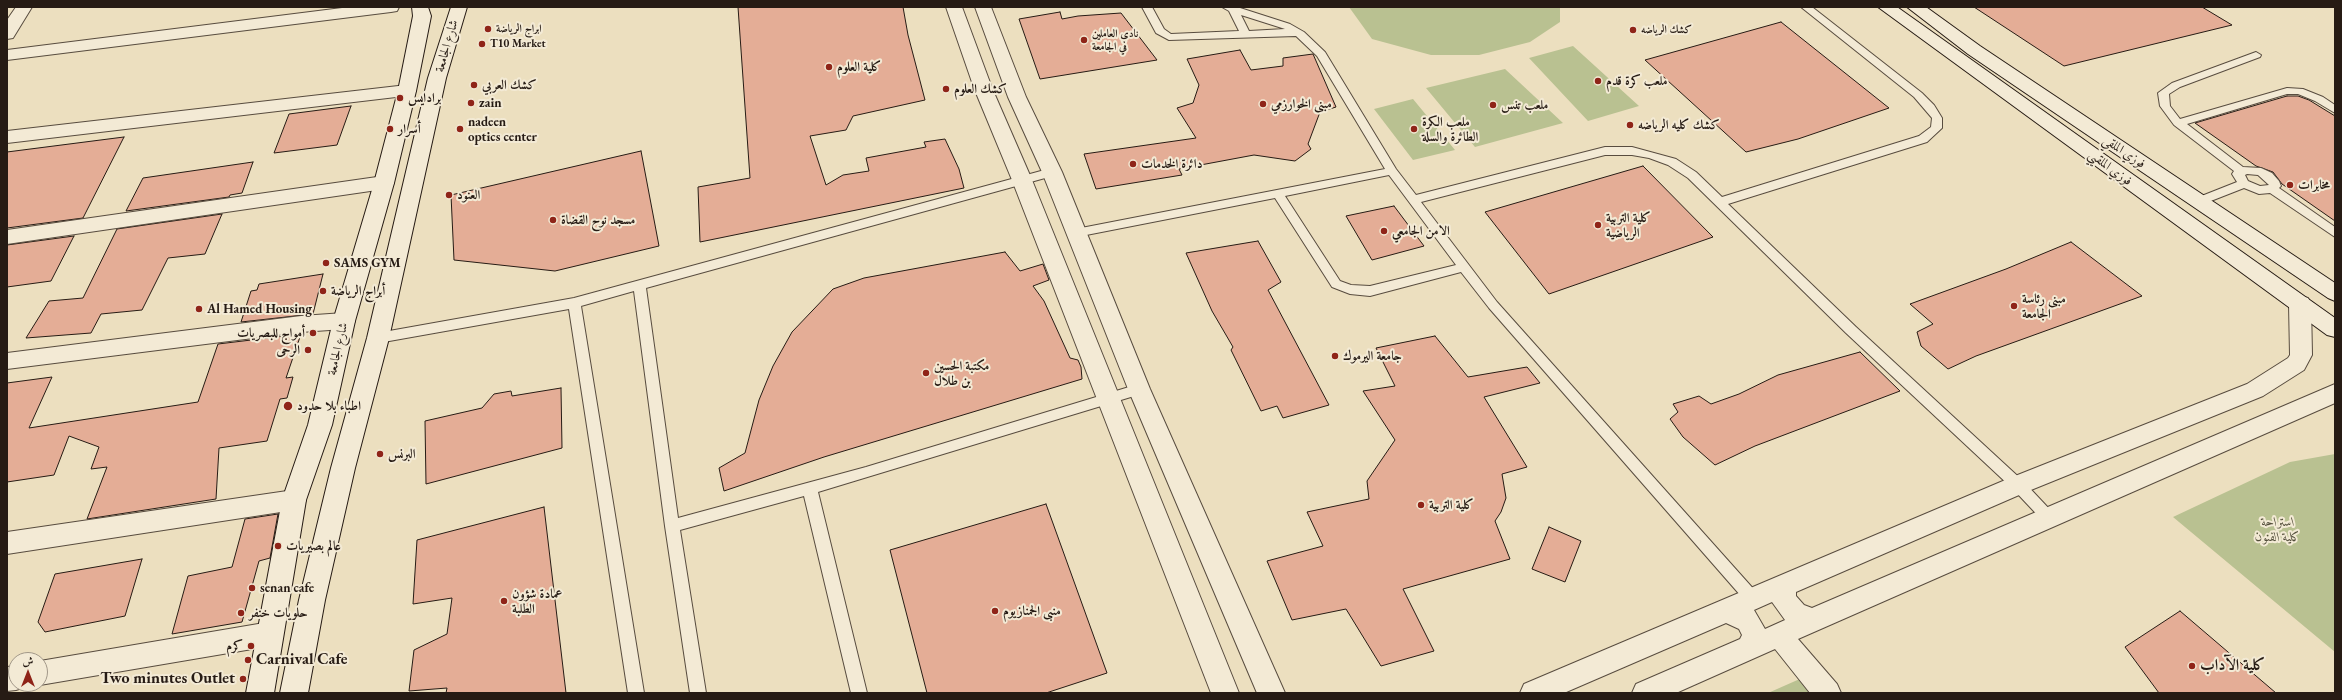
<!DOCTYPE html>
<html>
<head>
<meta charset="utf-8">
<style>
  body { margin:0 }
  #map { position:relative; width:2342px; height:700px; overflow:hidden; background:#ecdfbf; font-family:"EB Garamond",Amiri,serif }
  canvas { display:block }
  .frame { position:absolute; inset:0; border:8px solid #261b14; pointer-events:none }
  .north { position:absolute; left:8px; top:652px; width:40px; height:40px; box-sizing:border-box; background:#f3ead5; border:1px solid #a19788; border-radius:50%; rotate:0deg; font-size:11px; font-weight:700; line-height:16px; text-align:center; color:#261b14 }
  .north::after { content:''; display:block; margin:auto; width:14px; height:18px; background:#8f2418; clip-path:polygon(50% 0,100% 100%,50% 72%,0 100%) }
</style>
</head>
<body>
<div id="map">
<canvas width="2342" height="700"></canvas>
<div class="frame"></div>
<div class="north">ش</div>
</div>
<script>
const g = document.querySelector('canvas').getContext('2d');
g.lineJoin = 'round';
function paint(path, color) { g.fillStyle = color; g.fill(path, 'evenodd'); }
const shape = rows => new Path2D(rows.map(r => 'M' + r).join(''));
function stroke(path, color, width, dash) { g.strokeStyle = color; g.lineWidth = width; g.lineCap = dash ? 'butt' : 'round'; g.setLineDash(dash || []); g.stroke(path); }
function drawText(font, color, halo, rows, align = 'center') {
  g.font = font + ' "EB Garamond",Amiri,serif'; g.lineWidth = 4; g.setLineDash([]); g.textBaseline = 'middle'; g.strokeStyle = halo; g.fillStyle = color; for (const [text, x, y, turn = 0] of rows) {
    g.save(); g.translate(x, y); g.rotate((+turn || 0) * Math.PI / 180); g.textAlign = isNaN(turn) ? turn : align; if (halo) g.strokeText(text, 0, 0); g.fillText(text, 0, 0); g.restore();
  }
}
paint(shape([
  [1349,7,1560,7,1560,22,1530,42,1479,55,1431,55,1372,39],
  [1573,46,1639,106,1588,121,1529,58],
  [1505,69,1563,123,1475,147,1426,88],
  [1413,99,1455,150,1413,160,1374,109],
  [2335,454,2335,652,2173,517,2290,462],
  [1802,678,1816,693,1768,693]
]), '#b9c191');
const building = shape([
  [738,7,903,7,908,35,925,100,853,116,846,130,810,136,826,185,843,175,869,171,866,158,926,147,924,142,945,139,959,169,964,188,700,242,698,187,750,178,738,7],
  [1974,7,2202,7,2232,25,2064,66,1974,7],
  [1060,12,1062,19,1078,16,1121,13,1157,60,1040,79,1019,19,1060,12],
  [1781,22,1889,108,1798,139,1746,152,1645,60,1781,22],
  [1240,50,1251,70,1283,66,1283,58,1313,54,1336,107,1320,112,1308,144,1311,149,1295,161,1254,155,1179,169,1182,175,1096,189,1084,154,1196,138,1177,108,1193,103,1199,85,1187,59,1240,50],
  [2287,96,2298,96,2309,100,2335,116,2335,221,2282,184,2273,172,2256,166,2195,123,2287,96],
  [351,106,337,145,274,153,289,114,351,106],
  [124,137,83,218,7,228,7,152,124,137],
  [641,151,659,246,555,271,454,260,451,195,641,151],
  [253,162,242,193,230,195,229,197,126,211,143,178,253,162],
  [1643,166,1713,237,1549,294,1485,212,1643,166],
  [1394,206,1424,246,1372,260,1346,216,1394,206],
  [222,214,205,254,168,258,142,310,101,314,91,333,26,338,49,301,83,298,117,229,222,214],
  [74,236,51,281,7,287,7,245,74,236],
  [1258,241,1281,282,1268,290,1329,405,1283,418,1277,406,1261,411,1231,350,1233,347,1212,311,1186,253,1258,241],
  [2071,242,2142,296,1976,356,1948,369,1921,346,1917,332,1933,324,1910,304,2006,269,2071,242],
  [1005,252,1020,271,1043,264,1049,280,1033,286,1044,301,1070,358,1078,360,1081,367,1082,379,824,457,724,491,719,468,745,453,759,400,773,366,792,332,833,289,864,278,1005,252],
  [323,274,313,314,241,322,251,291,257,290,259,284,323,274],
  [301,334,286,378,293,377,287,398,280,399,267,441,219,448,216,499,87,519,107,467,91,469,99,447,69,436,54,475,7,482,7,383,52,377,29,428,198,402,218,344,301,334],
  [1435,336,1468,377,1527,367,1540,383,1484,397,1527,467,1502,474,1506,498,1501,512,1495,521,1510,559,1403,589,1434,651,1381,666,1346,609,1292,620,1267,561,1323,546,1307,512,1369,499,1367,481,1395,440,1363,391,1395,386,1376,348,1435,336],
  [1860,352,1900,391,1755,446,1715,465,1683,437,1670,419,1678,412,1673,404,1699,396,1711,404,1739,394,1778,375,1860,352],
  [561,388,562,448,426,484,425,421,482,408,494,394,511,391,512,396,561,388],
  [1046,504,1107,673,1046,693,927,693,890,550,1046,504],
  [544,507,566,693,446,693,447,688,409,691,414,650,447,634,452,598,413,604,417,540,544,507],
  [278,514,270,558,259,561,242,622,172,634,188,576,232,567,245,519,278,514],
  [1549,527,1581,541,1565,582,1532,569,1549,527],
  [142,559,125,616,45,632,38,622,55,574,142,559],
  [2180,611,2276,693,2159,693,2125,647,2180,611]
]);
paint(building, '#e4ad96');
stroke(building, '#261b14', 1);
const lane = shape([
  [1142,7,1152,7,1164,29,1171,34,1239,31,1229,11,1222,7,1237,7,1290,24,1304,32,1325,52,1396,169,1416,195,1605,147,1632,147,1676,159,1696,172,1722,197,1919,136,1931,127,1932,118,1914,97,1801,7,1812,7,1922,93,1934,105,1942,118,1942,128,1927,142,1728,204,1856,327,2023,481,2054,514,2056,518,2054,522,2049,524,2044,522,2013,489,1846,333,1688,178,1668,165,1649,158,1632,155,1605,155,1421,202,1497,302,1758,594,1761,599,1758,604,1753,606,1748,604,1489,308,1461,272,1370,296,1350,294,1332,287,1275,198,1076,237,1072,236,1070,233,1072,230,1076,229,1385,169,1317,56,1296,36,1169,40,1156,33,1142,7],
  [1241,15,1282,28,1285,29,1249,31,1241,15],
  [1389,175,1456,265,1370,286,1351,285,1340,281,1285,196,1389,175],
  [2256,52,2261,55,2260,57,2180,87,2169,94,2170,106,2180,119,2287,88,2303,89,2323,97,2335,105,2335,113,2315,101,2298,94,2287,94,2187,124,2243,167,2261,168,2272,173,2279,181,2281,186,2279,188,2335,227,2335,237,2270,193,2259,194,2244,188,2198,206,2192,202,2194,199,2237,182,2232,174,2234,171,2174,125,2160,106,2158,93,2172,83,2256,52],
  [2247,174,2258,175,2269,185,2260,186,2248,181,2245,175,2247,174],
  [1052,168,1056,169,1058,172,1056,175,646,288,678,518,866,467,1139,384,1144,385,1146,389,1144,393,818,492,867,693,851,693,804,496,680,530,706,693,690,693,665,526,634,291,581,306,644,693,628,693,569,309,378,343,372,338,378,333,574,298,1052,168]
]);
const street = shape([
  [16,7,32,7,13,38,7,39,7,20,16,7],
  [350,7,399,7,397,11,391,12,7,60,7,50,350,7],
  [946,7,962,7,992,88,1032,180,1239,693,1211,693,1012,180,974,88,946,7],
  [975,7,991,7,1026,97,1062,172,1150,389,1285,693,1257,693,1128,389,1042,172,1008,97,975,7],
  [407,85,413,87,416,91,413,95,7,143,7,131,407,85],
  [384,176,391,178,394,183,391,188,7,244,7,230,384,176],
  [2300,296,2308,298,2311,304,2312,355,2304,370,2263,396,2026,492,1796,592,1796,596,1804,605,1812,608,2335,384,2335,403,1798,639,1837,684,1841,693,1810,693,1775,649,1676,693,1632,693,1636,684,1740,639,1742,635,1739,629,1726,623,1564,693,1520,693,1524,684,2010,478,2247,384,2288,358,2290,355,2289,304,2292,298,2300,296],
  [1772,602,1785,620,1765,629,1754,610,1772,602],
  [344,313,352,315,355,321,352,327,344,329,301,332,7,369,7,353,301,316,344,313],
  [294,490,303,493,306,500,303,507,294,510,7,554,7,532,294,490],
  [270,622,279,626,283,634,279,642,270,646,40,685,37,684,40,684,40,661,270,622],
  [16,666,16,684,27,684,25,687,16,690,7,691,7,667,16,666]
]);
const secondary = shape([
  [412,7,428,7,431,16,416,91,394,183,355,321,332,425,306,500,274,693,246,693,282,500,308,425,333,321,374,183,398,91,413,16,412,7],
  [451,7,467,7,446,78,389,338,355,468,325,600,308,693,280,693,299,600,331,468,367,338,428,78,451,7],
  [1878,7,1897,7,2335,318,2335,337,2327,335,1878,7],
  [1907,7,1926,7,1980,46,2335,283,2335,301,2328,298,1968,54,1907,7]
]);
stroke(lane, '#584c3f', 2);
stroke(street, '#584c3f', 2);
stroke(secondary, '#261b14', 2);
paint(lane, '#f3ead5');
paint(street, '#f3ead5');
paint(secondary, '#f3ead5');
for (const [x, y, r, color] of [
  [488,29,4,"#8f2418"],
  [1633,30,4,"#8f2418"],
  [1084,40,4,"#8f2418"],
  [482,44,4,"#8f2418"],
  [829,67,4,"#8f2418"],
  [1598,81,4,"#8f2418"],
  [474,85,4,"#8f2418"],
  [946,89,4,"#8f2418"],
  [400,98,4,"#8f2418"],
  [471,103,4,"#8f2418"],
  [1263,104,4,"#8f2418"],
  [1493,105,4,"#8f2418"],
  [1630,125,4,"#8f2418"],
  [390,129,4,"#8f2418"],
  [460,129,4,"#8f2418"],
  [1414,129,4,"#8f2418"],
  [1133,164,4,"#8f2418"],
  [2290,185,4,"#8f2418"],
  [449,195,4,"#8f2418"],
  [553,220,4,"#8f2418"],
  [1598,225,4,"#8f2418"],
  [1384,231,4,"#8f2418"],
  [326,263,4,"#8f2418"],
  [323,291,4,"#8f2418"],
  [2014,306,4,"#8f2418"],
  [199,309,4,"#8f2418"],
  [313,333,4,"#8f2418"],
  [308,350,4,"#8f2418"],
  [1335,356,4,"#8f2418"],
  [926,373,4,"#8f2418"],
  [288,406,5,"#8f2418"],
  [380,454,4,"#8f2418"],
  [1421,505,4,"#8f2418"],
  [278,546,4,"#8f2418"],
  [252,588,4,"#8f2418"],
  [504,601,4,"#8f2418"],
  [995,611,4,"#8f2418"],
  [241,613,4,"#8f2418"],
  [251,646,4,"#8f2418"],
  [248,660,4,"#8f2418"],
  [2192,666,4,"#8f2418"],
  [243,679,4,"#8f2418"]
]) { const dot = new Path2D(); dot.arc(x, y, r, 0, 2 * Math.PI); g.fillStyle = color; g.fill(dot); stroke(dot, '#f3ead5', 1.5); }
drawText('bold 11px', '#261b14', '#f3ead5', [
  ["ابراج الرياضة",496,29],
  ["كشك الرياضه",1641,30],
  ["نادي العاملين",1092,34],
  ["في الجامعة",1092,47],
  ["T10 Market",490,44]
], 'left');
drawText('13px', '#261b14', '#f3ead5', [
  ["شارع الجامعة",447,46,-74],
  ["فوزي الملقي",2124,152,34],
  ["فوزي الملقيي",2110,168,36],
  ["شارع الجامعة",338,349,-77]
]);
drawText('bold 13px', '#261b14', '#f3ead5', [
  ["كلية العلوم",837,67],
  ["ملعب كرة قدم",1606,81],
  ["كشك العربي",482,85],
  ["كشك العلوم",954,89],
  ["برادايس",408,98],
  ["zain",479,103],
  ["مبنى الخوارزمي",1271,104],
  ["ملعب تنس",1501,105],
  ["nadeen",468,122],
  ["optics center",468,137],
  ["ملعب الكرة",1422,122],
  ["الطائرة والسلة",1422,137],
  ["كشك كليه الرياضه",1638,125],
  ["أسرار",398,129],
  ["دائرة الخدمات",1141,164],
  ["مخابرات",2298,185],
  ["العنود",457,195],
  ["كلية التربية",1606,218],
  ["الرياضية",1606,233],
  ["مسجد نوح القضاة",561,220],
  ["الامن الجامعي",1392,231],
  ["SAMS GYM",334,263],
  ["أبراج الرياضة",331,291],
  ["مبنى رئاسة",2022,299],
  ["الجامعة",2022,314],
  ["Al Hamed Housing",207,309],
  ["أمواج للبصريات",305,333,"right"],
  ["الرحى",300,350,"right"],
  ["جامعة اليرموك",1343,356],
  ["مكتبة الحسين",934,366],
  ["بن طلال",934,381],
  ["اطباء بلا حدود",297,406],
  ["البرنس",388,454],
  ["كلية التربية",1429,505],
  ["عالم بصيريات",286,546],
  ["senan cafe",260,588],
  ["عمادة شؤون",512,594],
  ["الطلبة",512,609],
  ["منبى الجمنازيوم",1003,611],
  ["حلويات خنفر",249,613],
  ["كرم",243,646,"right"]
], 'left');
drawText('italic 13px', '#524d3a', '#f3ead5', [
  ["استراحة",2278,522],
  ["كلية الفنون",2278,537]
]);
drawText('bold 16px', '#261b14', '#f3ead5', [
  ["Carnival Cafe",256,660],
  ["كلية الآداب",2200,666],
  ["Two minutes Outlet",235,679,"right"]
], 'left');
</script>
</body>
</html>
